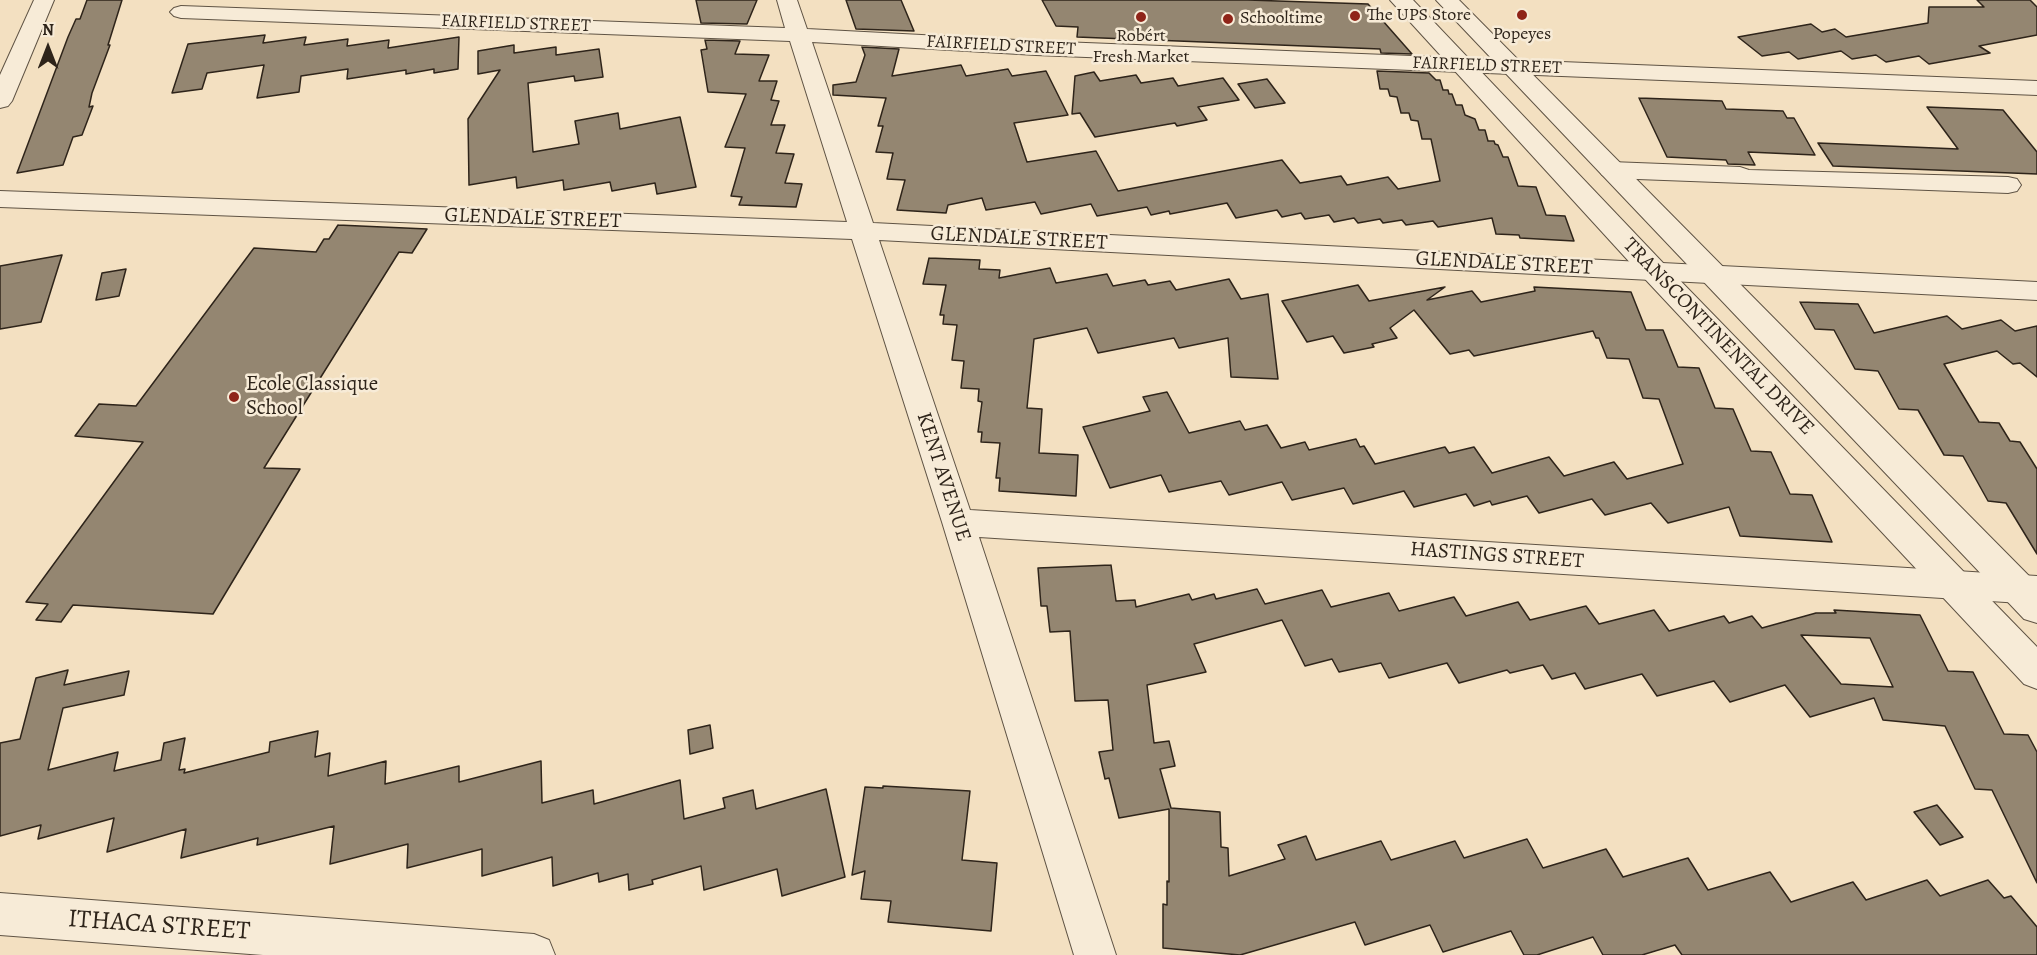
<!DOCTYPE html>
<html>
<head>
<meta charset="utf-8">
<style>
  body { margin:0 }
  #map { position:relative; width:2037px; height:955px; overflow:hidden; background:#f3e0c1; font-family:Alegreya,serif }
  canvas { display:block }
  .north { position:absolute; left:18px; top:18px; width:60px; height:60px; -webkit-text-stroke:4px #f7ebd7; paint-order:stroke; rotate:0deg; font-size:16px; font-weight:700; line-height:24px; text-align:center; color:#2e241a }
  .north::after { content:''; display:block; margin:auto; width:21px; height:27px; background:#2e241a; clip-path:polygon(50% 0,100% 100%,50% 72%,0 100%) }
</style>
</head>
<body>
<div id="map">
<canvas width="2037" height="955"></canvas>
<div class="north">N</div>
</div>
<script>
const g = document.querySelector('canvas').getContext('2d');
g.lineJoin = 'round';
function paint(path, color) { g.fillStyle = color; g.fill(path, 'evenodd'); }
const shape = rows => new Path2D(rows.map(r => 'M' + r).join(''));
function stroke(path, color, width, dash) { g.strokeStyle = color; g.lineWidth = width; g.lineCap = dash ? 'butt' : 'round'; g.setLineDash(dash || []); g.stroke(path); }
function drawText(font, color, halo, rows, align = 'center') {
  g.font = font + ' Alegreya,serif'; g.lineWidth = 5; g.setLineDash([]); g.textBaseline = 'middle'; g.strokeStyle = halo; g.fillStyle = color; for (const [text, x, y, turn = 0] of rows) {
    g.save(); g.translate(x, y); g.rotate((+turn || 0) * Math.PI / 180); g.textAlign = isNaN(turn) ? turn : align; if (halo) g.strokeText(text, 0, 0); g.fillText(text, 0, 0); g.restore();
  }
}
const building = shape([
  [87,0,122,0,108,45,110,45,92,93,89,107,93,106,82,135,73,137,63,165,17,173,68,37,76,19,80,19,87,0],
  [696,0,757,0,747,24,701,23,696,0],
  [846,0,901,0,914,31,856,29,846,0],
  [1042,0,1248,0,1368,4,1412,54,1381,53,1380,49,1077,37,1078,27,1056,26,1042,0],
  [1977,0,2030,0,2037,7,2037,35,1979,46,1990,53,1929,64,1919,56,1886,62,1876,55,1852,59,1841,51,1798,59,1789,52,1762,56,1738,37,1811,24,1822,32,1835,29,1846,37,1928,23,1929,7,1984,7,1977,0],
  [265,35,263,43,306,37,304,45,348,39,347,46,389,40,388,48,459,37,458,69,434,73,434,69,406,74,406,70,347,79,348,69,301,76,299,92,257,98,264,65,207,73,202,89,172,93,188,44,265,35],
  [705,40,740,41,735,54,769,55,759,81,777,81,771,100,779,101,771,125,785,125,776,153,794,154,785,183,802,184,796,207,739,205,742,197,731,196,745,148,725,147,746,94,708,92,701,50,707,49,705,40],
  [514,45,514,53,556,47,556,55,599,49,603,77,575,81,574,76,528,83,533,152,579,144,575,121,618,113,620,129,680,117,696,187,657,194,655,183,612,191,610,182,564,190,563,180,517,188,516,177,469,185,468,119,500,70,478,74,478,51,514,45],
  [862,47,899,49,892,76,961,65,966,76,1008,69,1012,76,1046,71,1068,115,1014,123,1027,162,1096,151,1118,191,1282,160,1300,183,1341,176,1347,185,1388,177,1398,189,1440,181,1431,139,1422,139,1418,121,1411,120,1409,113,1401,113,1397,97,1390,96,1388,89,1380,89,1377,71,1429,73,1436,80,1440,80,1443,90,1448,90,1449,94,1452,94,1456,105,1462,105,1465,115,1475,119,1479,130,1485,130,1488,141,1494,141,1495,144,1498,145,1503,157,1508,157,1518,186,1536,187,1546,215,1565,216,1574,241,1520,238,1519,235,1496,234,1492,218,1438,227,1433,221,1406,225,1402,220,1383,223,1380,219,1358,223,1354,218,1334,222,1329,215,1305,219,1301,213,1282,217,1277,210,1236,218,1227,203,1170,214,1169,211,1151,215,1147,207,1097,216,1091,204,1041,214,1035,202,986,210,982,198,948,205,946,213,897,210,905,180,887,179,893,153,876,152,883,126,878,126,886,98,833,95,833,85,856,82,865,55,862,47],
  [1094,72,1100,81,1136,75,1141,83,1173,78,1178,86,1223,78,1239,100,1198,107,1207,120,1177,126,1175,123,1095,137,1080,113,1072,114,1075,76,1094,72],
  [1267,79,1285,103,1255,108,1238,84,1267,79],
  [1639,98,1722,101,1726,109,1783,111,1787,118,1794,118,1815,155,1748,152,1755,165,1728,164,1726,160,1667,157,1639,98],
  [1927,107,2003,110,2037,152,2037,174,1833,166,1818,143,1958,149,1927,107],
  [338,225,427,229,412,253,399,252,264,468,300,469,213,614,73,605,61,622,36,620,48,604,26,602,143,442,75,436,99,404,136,406,254,248,316,252,324,239,329,239,338,225],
  [62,255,41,322,0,329,0,266,62,255],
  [929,258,980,260,979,269,1000,270,999,278,1050,268,1056,283,1107,274,1113,286,1145,280,1148,285,1170,281,1176,290,1229,279,1241,299,1268,294,1278,379,1231,377,1228,338,1179,348,1174,338,1098,353,1087,328,1034,339,1027,408,1042,409,1039,453,1078,455,1076,496,999,491,1000,478,996,478,1000,443,981,442,982,432,978,432,982,402,978,401,979,389,961,388,964,361,952,360,957,325,943,324,944,315,940,315,946,285,923,284,929,258],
  [126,269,119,296,96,300,102,273,126,269],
  [1358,285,1369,301,1445,287,1427,300,1472,291,1481,302,1535,291,1534,287,1631,292,1646,330,1663,330,1678,367,1699,368,1715,408,1733,409,1751,451,1771,452,1790,494,1812,495,1832,542,1740,536,1729,507,1668,523,1651,503,1605,515,1592,499,1539,513,1527,496,1492,505,1490,501,1474,506,1466,494,1414,507,1404,491,1353,504,1344,488,1292,500,1282,482,1229,495,1221,481,1169,492,1161,475,1110,488,1083,427,1150,411,1143,397,1167,392,1189,433,1240,421,1245,430,1267,425,1281,448,1305,442,1309,450,1356,439,1360,447,1364,446,1375,464,1445,447,1449,453,1474,447,1492,473,1549,457,1564,476,1614,462,1627,479,1683,464,1659,399,1643,398,1629,359,1607,358,1599,338,1596,338,1593,331,1474,356,1469,350,1450,354,1414,310,1390,328,1397,338,1372,344,1374,347,1344,353,1333,336,1307,342,1282,301,1358,285],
  [1800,302,1858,304,1874,333,1947,316,1962,329,2001,320,2015,331,2037,326,2037,377,2020,363,2013,364,1997,351,1944,364,1979,422,1999,423,2010,441,2020,442,2037,469,2037,554,2006,503,1988,501,1963,456,1944,455,1918,410,1899,409,1878,371,1855,369,1834,330,1815,329,1800,302],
  [1111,565,1116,601,1135,600,1136,607,1189,594,1192,600,1214,594,1216,599,1257,589,1265,604,1322,590,1331,607,1389,593,1399,611,1454,597,1466,616,1518,602,1530,620,1586,606,1599,624,1654,610,1669,631,1724,616,1729,623,1752,616,1762,628,1816,613,1836,613,1834,610,1920,615,1948,671,1973,672,2004,734,2028,735,2037,752,2037,883,1992,790,1975,789,1945,726,1883,720,1874,698,1810,717,1785,685,1730,702,1714,681,1657,696,1642,674,1585,689,1575,673,1552,679,1543,665,1510,673,1507,670,1459,683,1447,663,1389,678,1381,663,1339,672,1332,659,1305,666,1282,620,1194,644,1206,672,1147,685,1154,743,1169,741,1175,766,1160,769,1171,808,1220,812,1221,847,1228,848,1229,876,1285,859,1278,845,1306,836,1316,860,1381,841,1391,860,1455,841,1464,858,1527,839,1543,868,1606,849,1623,877,1688,858,1708,890,1770,872,1791,902,1853,882,1866,900,1927,880,1940,896,1988,880,2004,898,2011,896,2037,927,2037,955,1682,955,1675,945,1642,955,1603,955,1593,937,1537,955,1524,955,1511,931,1443,952,1430,925,1365,945,1355,922,1240,955,1163,948,1163,904,1167,905,1167,881,1169,882,1169,809,1119,818,1109,778,1105,779,1099,752,1113,750,1108,700,1075,701,1070,631,1050,632,1047,606,1041,606,1038,568,1111,565],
  [1801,635,1870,638,1893,687,1841,684,1801,635],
  [68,670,64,685,129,671,124,695,63,708,48,770,118,752,114,771,161,760,164,743,185,738,179,770,185,769,184,773,269,752,270,742,318,731,315,757,330,753,328,776,386,761,385,784,459,766,459,782,541,761,542,803,593,790,594,804,680,780,684,819,725,808,723,798,753,790,756,809,826,789,845,877,782,896,777,869,704,890,701,866,652,880,653,884,629,890,628,874,599,882,598,873,553,886,552,857,482,876,482,849,407,868,408,844,330,864,334,826,257,845,258,838,181,858,186,829,107,852,114,818,38,839,41,825,0,836,0,743,20,739,36,678,68,670],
  [710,725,713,748,690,754,688,730,710,725],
  [883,786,970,791,962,860,997,863,991,931,888,922,891,901,861,899,865,871,852,875,865,787,883,788,883,786],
  [1937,805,1963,837,1940,845,1914,812,1937,805]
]);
paint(building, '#948671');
stroke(building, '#2e241a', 1.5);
const minor = shape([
  [34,0,54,0,12,101,8,106,0,108,0,75,34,0],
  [777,0,797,0,807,29,1036,41,2037,81,2037,95,1036,55,812,42,873,223,2037,282,2037,300,879,240,970,510,2037,576,2037,604,979,537,1116,955,1074,955,942,522,852,239,0,207,0,191,847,222,790,41,181,18,174,16,170,12,174,8,181,6,785,28,777,0],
  [1611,162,1740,167,1749,170,2008,177,2017,179,2021,185,2017,191,2008,193,1611,178,1602,175,1599,170,1602,165,1611,162],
  [0,893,534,934,549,940,555,955,263,955,0,935,0,893]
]);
const tertiary = shape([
  [1390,0,1413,0,1665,265,2037,647,2037,689,2024,684,1645,279,1390,0],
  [1436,0,1459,0,2037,584,2037,623,2024,619,1436,0]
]);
stroke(minor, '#5f5344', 2);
stroke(tertiary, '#5f5344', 2);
paint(minor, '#f7ebd7');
paint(tertiary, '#f7ebd7');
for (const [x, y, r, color] of [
  [1522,15,6,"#8f2418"],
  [1355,16,6,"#8f2418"],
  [1141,17,6,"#8f2418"],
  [1228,19,6,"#8f2418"],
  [234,397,6,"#8f2418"]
]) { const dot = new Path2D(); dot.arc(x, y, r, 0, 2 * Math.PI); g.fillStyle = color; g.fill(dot); stroke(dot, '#f7ebd7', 2); }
drawText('18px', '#2e241a', '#f7ebd7', [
  ["The UPS Store",1367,16],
  ["Schooltime",1240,19],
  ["Popeyes",1522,35,"center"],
  ["Robért",1141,37,"center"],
  ["Fresh Market",1141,58,"center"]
], 'left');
drawText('18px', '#2e241a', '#f7ebd7', [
  ["FAIRFIELD STREET",516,24,2],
  ["FAIRFIELD STREET",1001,46,3],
  ["FAIRFIELD STREET",1487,66,2]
]);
drawText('21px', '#2e241a', '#f7ebd7', [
  ["GLENDALE STREET",533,219,2],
  ["GLENDALE STREET",1019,239,3],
  ["GLENDALE STREET",1504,264,3],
  ["TRANSCONTINENTAL DRIVE",1718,337,46],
  ["KENT AVENUE",943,477,72],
  ["HASTINGS STREET",1497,556,4]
]);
drawText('21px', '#2e241a', '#f7ebd7', [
  ["Ecole Classique",246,385],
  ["School",246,409]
], 'left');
drawText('26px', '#2e241a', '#f7ebd7', [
  ["ITHACA STREET",159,926,4]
]);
</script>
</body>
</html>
